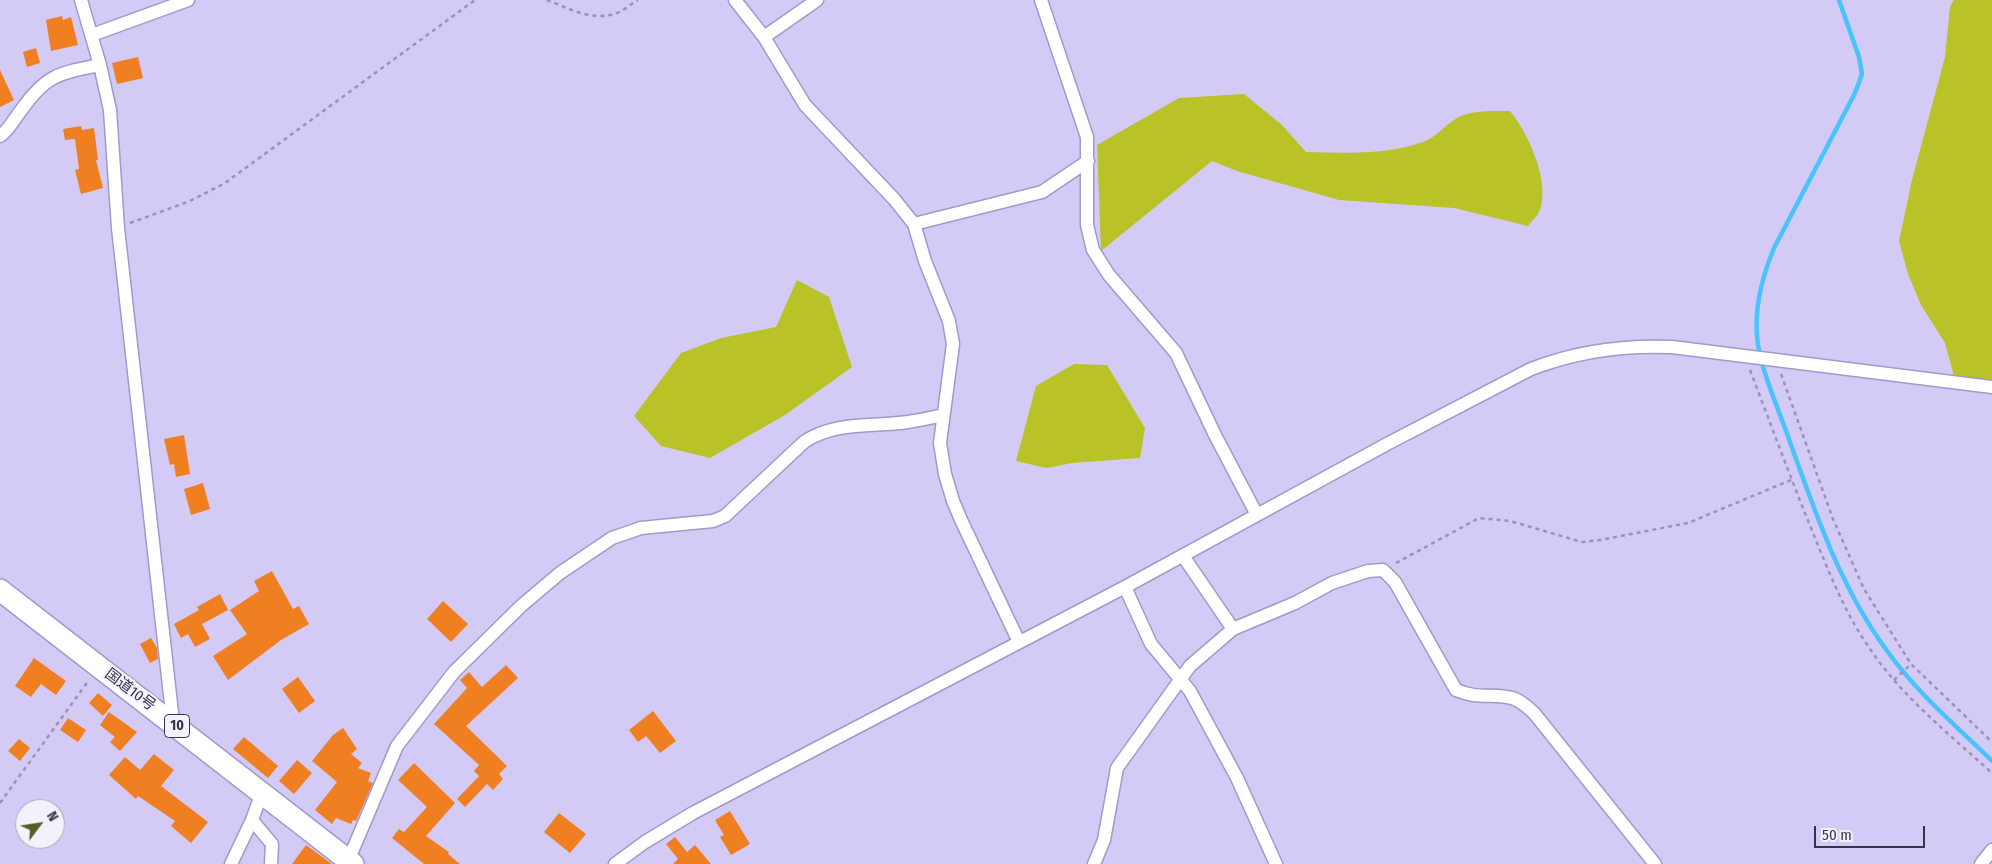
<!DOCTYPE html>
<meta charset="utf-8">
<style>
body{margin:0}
#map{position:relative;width:1992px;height:864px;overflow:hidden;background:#d3cbf6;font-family:"Fira Sans Condensed",sans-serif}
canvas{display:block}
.north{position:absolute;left:15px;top:799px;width:50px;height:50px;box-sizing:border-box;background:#f3f1fc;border:1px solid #a8a5b4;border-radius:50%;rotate:59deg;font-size:14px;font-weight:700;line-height:20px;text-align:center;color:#383349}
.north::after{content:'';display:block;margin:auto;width:18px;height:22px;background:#575c29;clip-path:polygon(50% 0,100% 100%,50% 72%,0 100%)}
.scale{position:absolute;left:1814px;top:826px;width:111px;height:22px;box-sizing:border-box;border:2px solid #383349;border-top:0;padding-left:6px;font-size:15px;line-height:18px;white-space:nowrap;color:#383349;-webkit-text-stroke:4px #f3f1fc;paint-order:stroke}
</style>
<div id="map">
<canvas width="1992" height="864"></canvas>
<div class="north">N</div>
<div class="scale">50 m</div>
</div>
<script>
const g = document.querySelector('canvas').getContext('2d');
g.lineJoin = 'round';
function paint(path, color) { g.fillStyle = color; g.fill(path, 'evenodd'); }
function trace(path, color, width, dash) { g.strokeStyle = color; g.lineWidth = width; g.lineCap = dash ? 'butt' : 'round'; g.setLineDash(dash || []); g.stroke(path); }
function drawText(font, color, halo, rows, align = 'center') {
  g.font = font + ' "Fira Sans Condensed","Noto Sans JP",sans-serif'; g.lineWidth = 4.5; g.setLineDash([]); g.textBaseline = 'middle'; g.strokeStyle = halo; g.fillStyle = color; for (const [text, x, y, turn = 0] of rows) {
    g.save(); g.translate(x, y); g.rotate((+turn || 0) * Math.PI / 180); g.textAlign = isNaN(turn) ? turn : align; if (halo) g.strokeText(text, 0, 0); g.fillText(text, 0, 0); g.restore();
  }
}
paint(new Path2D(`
 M 1954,0 L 1992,0 L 1992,381 L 1954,376 L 1945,343 L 1921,305 L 1908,274 L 1899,241 L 1912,180 L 1945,57 L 1950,6 Z
 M 1244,94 L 1282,125 L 1306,152 C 1345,153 1386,155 1423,142 C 1437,137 1447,122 1461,116 C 1476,110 1494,111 1510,111 C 1528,133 1550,180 1540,210 C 1538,215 1532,221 1528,226 L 1454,208 L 1339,200 L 1237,171 L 1212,161 L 1101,251 L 1097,145 L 1179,98 Z
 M 797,280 L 829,297 L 852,367 L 785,415 L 710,458 L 661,446 L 634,416 L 681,353 L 721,338 L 776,327 Z
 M 1074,364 L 1107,365 L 1145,428 L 1140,458 L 1072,463 L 1047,468 L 1016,461 L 1036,386 Z`), '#b9c227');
trace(new Path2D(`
 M 1839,0 L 1859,57 L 1862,74 L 1855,93 L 1774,248 C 1762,277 1753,313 1758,345 C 1763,374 1776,403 1786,431 C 1813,506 1838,583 1885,648 C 1915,691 1955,725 1992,761`), '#49c3fd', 4.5);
paint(new Path2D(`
 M 62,16 L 63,20 L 71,17 L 78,45 L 51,51 L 46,20 Z
 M 36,48 L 40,63 L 27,67 L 23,52 Z
 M 138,57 L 143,78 L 117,84 L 112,63 Z
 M 0,70 L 14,100 L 0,107 Z
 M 81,126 L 82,130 L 94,128 L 98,160 L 96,160 L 103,188 L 81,194 L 75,170 L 79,169 L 75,139 L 65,140 L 63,129 Z
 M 184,435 L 190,474 L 176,477 L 174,464 L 170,465 L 164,439 Z
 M 203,483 L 210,509 L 191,515 L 184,489 Z
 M 272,571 L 293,609 L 299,606 L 309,624 L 281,640 L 228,680 L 213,656 L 247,634 L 230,610 L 259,591 L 254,581 Z
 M 220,594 L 228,610 L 202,624 L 210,639 L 195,647 L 188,634 L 181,638 L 174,624 L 199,610 L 197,607 Z
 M 443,601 L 468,624 L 451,642 L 427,619 Z
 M 151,638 L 157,648 L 158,659 L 150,663 L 140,644 Z
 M 34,658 L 66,681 L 56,695 L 41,684 L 31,697 L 15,686 Z
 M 506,665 L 518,678 L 466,726 L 507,766 L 499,774 L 503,779 L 493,790 L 487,784 L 465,807 L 457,799 L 479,776 L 474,771 L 479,765 L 434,724 L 467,688 L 460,680 L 469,672 L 482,687 Z
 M 298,677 L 315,701 L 299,713 L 282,689 Z
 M 98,693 L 112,705 L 103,716 L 89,703 Z
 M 653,711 L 676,741 L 660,753 L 646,736 L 638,742 L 629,730 Z
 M 109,712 L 137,732 L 120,751 L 110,742 L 115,737 L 100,725 Z
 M 68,718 L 86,730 L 78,742 L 60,730 Z
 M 343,728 L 357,749 L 351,754 L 362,763 L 358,768 L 371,773 L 368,781 L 373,783 L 356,821 L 353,820 L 351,824 L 336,818 L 332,824 L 315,810 L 337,782 L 312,761 L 333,735 Z
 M 244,737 L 278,766 L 268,778 L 233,749 Z
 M 19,739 L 30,748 L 20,761 L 8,751 Z
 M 154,754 L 174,770 L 161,786 L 208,822 L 191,843 L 171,826 L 175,821 L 138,796 L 136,799 L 109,775 L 125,757 L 140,770 Z
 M 297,760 L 312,773 L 294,794 L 279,781 Z
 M 414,763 L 455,803 L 426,836 L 449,852 L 448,854 L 460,864 L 424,864 L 392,838 L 399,829 L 404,832 L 427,807 L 398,780 Z
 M 730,811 L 750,844 L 731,855 L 720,837 L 724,835 L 715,820 Z
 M 559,813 L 586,834 L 570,853 L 544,832 Z
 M 675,837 L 687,852 L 695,845 L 711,864 L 673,864 L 678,859 L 666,844 Z
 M 306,845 L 332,864 L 292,864 Z`), '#f07f22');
const minor = new Path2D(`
 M 81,0 L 100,65 L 110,110 L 118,228 L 173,722
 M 735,0 L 764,37 L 805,105 L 894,199 L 914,224 L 925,261 L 949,321 L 953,344 L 940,443 L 945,474 L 953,501 L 962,522 L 1019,642
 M 1041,0 L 1087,137 L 1087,225 L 1093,250 L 1109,275 L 1176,353 L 1215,435 L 1257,515
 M 92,35 L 188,0
 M 764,37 L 817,0
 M 0,136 C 9,130 15,118 22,109 C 47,74 60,73 100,65
 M 914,224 L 1042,192 L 1088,161
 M 1183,556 L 1233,629
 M 1125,587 L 1151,644 L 1190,691 L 1237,778 L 1276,864
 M 252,820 L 272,844 L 271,864
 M 348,861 L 397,746 L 454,672 L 521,606 L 560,573 L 612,538 L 641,528 L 713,521 L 725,516 L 804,442 C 835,421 873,427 908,422 C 920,420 931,418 943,415
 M 231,864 L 252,820 L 261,795
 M 615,864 L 645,842 L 693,813 L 1125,587 L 1387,444 L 1531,369 C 1577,351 1623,345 1672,347 L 1992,387
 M 1094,864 L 1104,840 L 1117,768 L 1190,666 L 1233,629 L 1295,603 L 1332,583 L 1368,571 L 1383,570 L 1395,582 L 1456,690 C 1478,699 1486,694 1507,697 C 1518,698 1526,706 1534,713 L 1655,864
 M 1981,864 L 1992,850`);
const trunk = new Path2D(`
 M 0,590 L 353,864`);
trace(minor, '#a198cb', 15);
trace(trunk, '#a198cb', 24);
trace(new Path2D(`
 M 547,0 C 568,8 591,21 614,14 C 622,12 631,4 638,0
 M 130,223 L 190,201 L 225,183 L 475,0
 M 1750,370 C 1771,425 1791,479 1813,533 C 1829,572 1844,611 1868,646 C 1900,695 1949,734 1992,773
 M 1781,374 L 1833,519 L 1864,589 L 1911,664 L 1992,742
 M 1396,563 L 1479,518 L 1510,521 L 1582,542 L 1600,540 L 1688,523 L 1791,480
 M 1894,680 L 1911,664
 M 0,803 L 89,680`), '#9a93b6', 2.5, [4, 4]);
trace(minor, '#fff', 12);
trace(trunk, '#fff', 21);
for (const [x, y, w] of [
 [177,726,25]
]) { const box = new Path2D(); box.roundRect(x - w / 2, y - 11.5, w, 23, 4); g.fillStyle = '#f3f1fc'; g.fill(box); trace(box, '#383349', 1); }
drawText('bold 14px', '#383349', null, [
 ["10",177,726]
]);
drawText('15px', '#383349', '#f3f1fc', [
 ["国道10号",130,690,37]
]);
</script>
